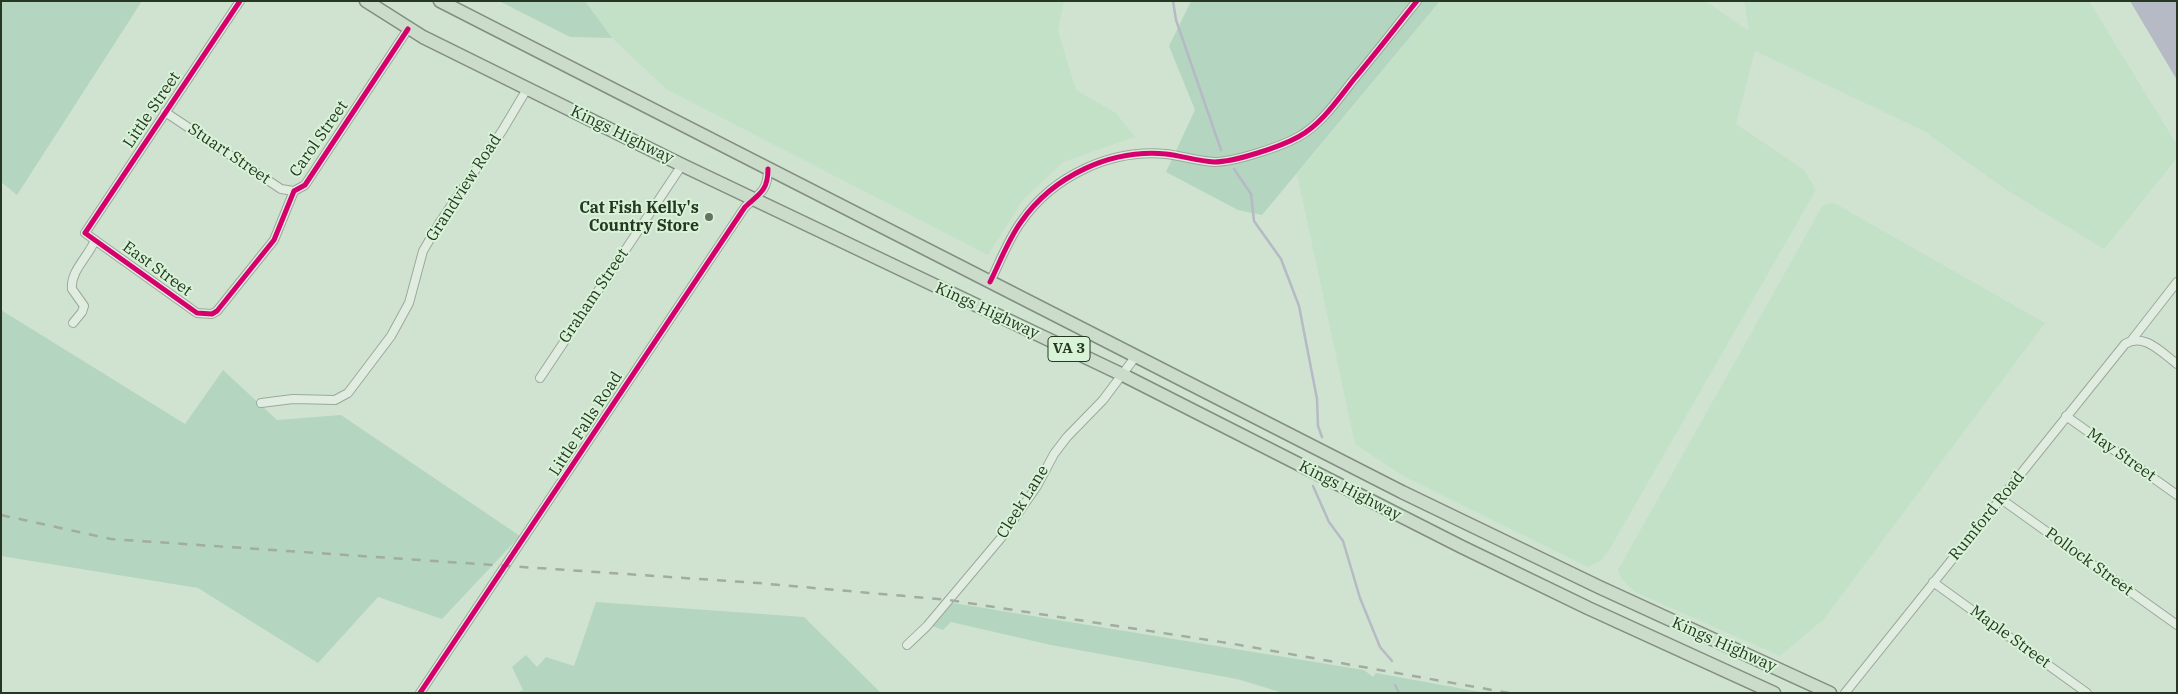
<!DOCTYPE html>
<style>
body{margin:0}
#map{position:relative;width:2178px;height:694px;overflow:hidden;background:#d0e3d1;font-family:"IBM Plex Serif",serif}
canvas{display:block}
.frame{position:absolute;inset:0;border:2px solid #263821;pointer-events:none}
</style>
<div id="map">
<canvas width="2178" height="694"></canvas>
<div class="frame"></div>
</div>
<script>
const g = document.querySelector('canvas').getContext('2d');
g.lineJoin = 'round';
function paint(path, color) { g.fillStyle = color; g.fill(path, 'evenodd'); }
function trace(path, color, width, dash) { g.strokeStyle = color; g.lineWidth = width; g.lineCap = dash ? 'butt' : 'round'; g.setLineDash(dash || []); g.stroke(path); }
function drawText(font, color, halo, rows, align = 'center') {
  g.font = font + ' "IBM Plex Serif",serif'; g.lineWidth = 4; g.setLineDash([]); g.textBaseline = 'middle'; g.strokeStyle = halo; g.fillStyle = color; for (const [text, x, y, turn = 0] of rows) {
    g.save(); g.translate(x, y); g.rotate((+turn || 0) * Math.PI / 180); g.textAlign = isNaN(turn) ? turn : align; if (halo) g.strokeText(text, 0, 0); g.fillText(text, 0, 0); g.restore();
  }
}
paint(new Path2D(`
 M 585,1 L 1064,1 L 1058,31 L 1076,90 L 1116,113 L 1135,137 L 1063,162 L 1023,200 L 988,255 L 666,89 L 612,38 Z
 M 1440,1 L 1705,1 L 1749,31 L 1744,1 L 2089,1 L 2177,145 L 2177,158 L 2104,249 L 2005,189 L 1924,131 L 1755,51 L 1736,124 L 1804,170 L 1816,190 L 1608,552 L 1600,561 L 1588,567 L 1403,476 L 1355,444 L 1297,174 Z
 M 1834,203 L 2045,323 L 1824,619 L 1780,656 L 1635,592 L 1622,580 L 1618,570 L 1823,205 Z`), '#c2e1c6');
paint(new Path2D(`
 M 1,1 L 142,1 L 17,195 L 1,182 Z
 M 499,1 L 585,1 L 612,38 L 570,37 Z
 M 1191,1 L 1440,1 L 1262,215 L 1238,210 L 1166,172 L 1195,110 L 1169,46 Z
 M 1,310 L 185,424 L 223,370 L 277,420 L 341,415 L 520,536 L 442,619 L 378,597 L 318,663 L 198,588 L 1,556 Z
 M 596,602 L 804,617 L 881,693 L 516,693 L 523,690 L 512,667 L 526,655 L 537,667 L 546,657 L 574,666 Z
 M 953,603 L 1364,670 L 1373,677 L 1376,673 L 1486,693 L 1283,693 L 1237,679 L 1051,645 L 951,622 L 943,630 L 932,626 Z`), '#b4d5bf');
paint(new Path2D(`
 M 2130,1 L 2177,1 L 2177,80 Z`), '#b5bac5');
trace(new Path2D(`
 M 1173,1 L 1176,20 L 1221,150
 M 1234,169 L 1251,194 L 1254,221 L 1281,259 L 1299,306 L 1317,399 L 1318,426 L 1322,437
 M 1313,486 L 1329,522 L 1343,541 L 1360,598 L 1380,647 L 1392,661
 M 1395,685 L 1399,693`), '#b5bac5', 2.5);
const minor = new Path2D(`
 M 240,1 L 85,233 L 197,313 L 212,314 L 217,311 L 274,240 L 294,191 L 305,185 L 408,29
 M 165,112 L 281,189 L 294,191
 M 990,282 C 1000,262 1008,240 1021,222 C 1053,176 1110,149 1166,154 C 1182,156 1198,161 1214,162 C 1234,162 1280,147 1298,137 C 1322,124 1338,99 1355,78 C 1376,53 1396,27 1417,1
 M 73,323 L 82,312 L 84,306 L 72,289 C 70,271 89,256 95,240
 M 2131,341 L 2177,282
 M 540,378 L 682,165
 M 261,403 L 293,399 L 335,400 L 348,393 L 391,336 L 409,303 L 423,251 L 440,222 L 502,131 L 527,89
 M 2066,416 L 2177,495
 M 2001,499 L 2177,625
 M 1933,582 L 2087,693
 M 907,645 L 927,626 L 1001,538 L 1037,486 L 1054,454 L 1067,437 L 1103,400 L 1136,356
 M 420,693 L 745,207 C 759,194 768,191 768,169
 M 1845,693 L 2125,344 C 2144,332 2162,353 2177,364`);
const trunk = new Path2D(`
 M 366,1 L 423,37 L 682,165 L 1123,375 L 1462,547 L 1588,608 L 1774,693
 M 440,1 L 1402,492 L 1599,587 L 1830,693`);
trace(minor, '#9aa999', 10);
trace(trunk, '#818e80', 15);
trace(minor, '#e1ece1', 8);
trace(trunk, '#cbdccb', 12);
trace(new Path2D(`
 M 1,515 L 111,539 L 758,583 L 949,600 L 1234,644 L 1509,693`), '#a2aca1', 2.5, [9, 9]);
trace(new Path2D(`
 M 240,1 L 85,233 L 197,313 L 212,314 L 217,311 L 274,240 L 294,191 L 305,185 L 408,29
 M 990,282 C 1000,262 1008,240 1021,222 C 1053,176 1110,149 1166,154 C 1182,156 1198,161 1214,162 C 1234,162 1280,147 1298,137 C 1322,124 1338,99 1355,78 C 1376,53 1396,27 1417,1
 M 420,693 L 745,207 C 759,194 768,191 768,169`), '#d6006c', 5);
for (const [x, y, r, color] of [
 [709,217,5,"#62745f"]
]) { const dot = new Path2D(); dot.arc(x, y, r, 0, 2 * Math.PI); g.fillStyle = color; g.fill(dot); trace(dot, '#d8f3d8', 2); }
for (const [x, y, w] of [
 [1069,349,42]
]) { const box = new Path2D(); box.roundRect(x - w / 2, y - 12.5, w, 25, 4); g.fillStyle = '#d8f3d8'; g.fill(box); trace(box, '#263821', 1); }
drawText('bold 15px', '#263821', null, [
 ["VA 3",1069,349]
]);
drawText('16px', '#263821', '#d8f3d8', [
 ["Little Street",152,110,-56],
 ["Kings Highway",622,135,26],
 ["Carol Street",319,139,-55],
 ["Stuart Street",229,154,34],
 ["Grandview Road",464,188,-57],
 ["East Street",157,269,36],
 ["Graham Street",594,296,-56],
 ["Kings Highway",987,311,25],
 ["Little Falls Road",586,424,-57],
 ["May Street",2121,455,35],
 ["Kings Highway",1350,491,27],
 ["Cleek Lane",1023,502,-58],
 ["Rumford Road",1987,516,-51],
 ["Pollock Street",2089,562,36],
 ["Maple Street",2010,637,36],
 ["Kings Highway",1724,645,24]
]);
drawText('bold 16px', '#263821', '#d8f3d8', [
 ["Cat Fish Kelly's",699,208],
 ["Country Store",699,226]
], 'right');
</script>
